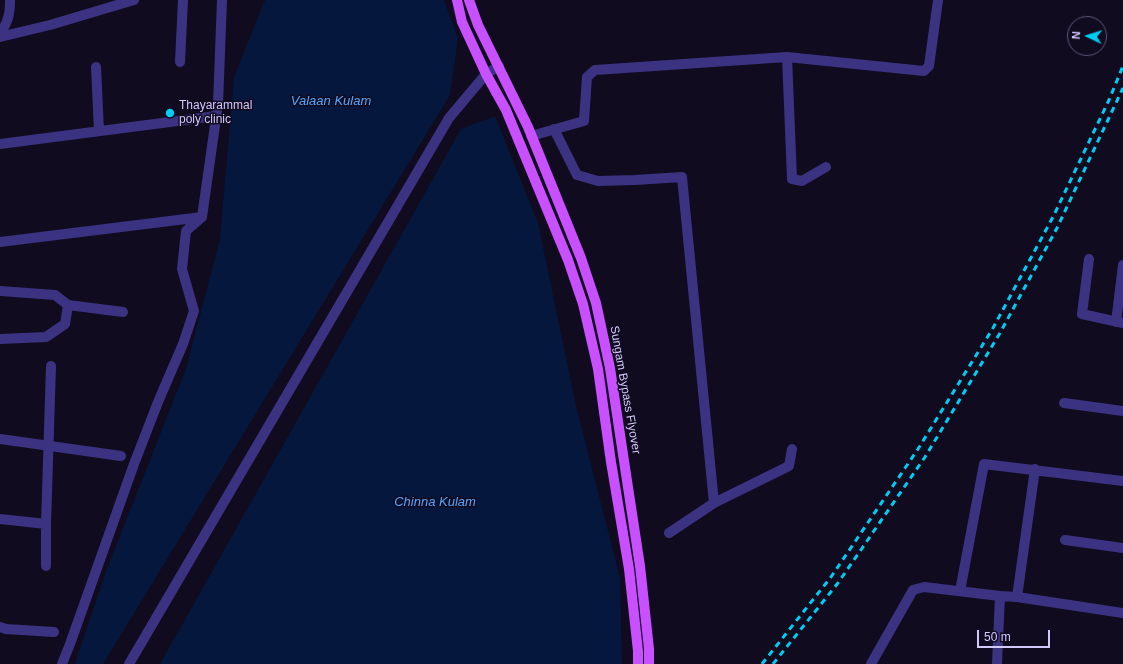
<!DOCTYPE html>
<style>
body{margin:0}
#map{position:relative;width:1123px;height:664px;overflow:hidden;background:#100b1f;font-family:Helvetica,sans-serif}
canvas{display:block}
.north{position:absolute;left:1067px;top:16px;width:40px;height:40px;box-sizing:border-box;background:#100b1f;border:1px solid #5e5779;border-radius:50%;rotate:274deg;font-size:11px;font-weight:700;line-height:16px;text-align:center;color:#d3c9ff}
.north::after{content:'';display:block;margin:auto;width:14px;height:18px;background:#00cdf4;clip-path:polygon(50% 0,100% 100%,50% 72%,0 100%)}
.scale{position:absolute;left:977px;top:630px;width:73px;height:18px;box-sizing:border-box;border:2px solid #d3c9ff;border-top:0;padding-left:5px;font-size:12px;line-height:14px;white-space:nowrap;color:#d3c9ff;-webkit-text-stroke:3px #100b1f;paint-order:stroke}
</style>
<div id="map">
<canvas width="1123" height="664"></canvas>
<div class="north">N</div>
<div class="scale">50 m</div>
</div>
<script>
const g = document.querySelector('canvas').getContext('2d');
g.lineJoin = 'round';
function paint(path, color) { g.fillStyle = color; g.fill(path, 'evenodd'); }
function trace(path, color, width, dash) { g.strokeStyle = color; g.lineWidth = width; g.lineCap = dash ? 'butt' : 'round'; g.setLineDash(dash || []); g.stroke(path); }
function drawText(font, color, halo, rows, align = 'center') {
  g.font = font + ' Helvetica,sans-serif'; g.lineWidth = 3; g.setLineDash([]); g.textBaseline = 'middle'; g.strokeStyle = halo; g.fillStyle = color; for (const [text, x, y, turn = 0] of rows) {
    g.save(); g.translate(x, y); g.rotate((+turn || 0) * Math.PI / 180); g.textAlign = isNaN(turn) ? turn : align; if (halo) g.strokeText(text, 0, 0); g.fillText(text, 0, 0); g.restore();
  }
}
paint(new Path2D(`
 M 265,0 L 444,0 L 458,38 L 450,95 L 103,664 L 75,664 L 105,574 L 186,369 L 220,239 L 234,77 Z
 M 495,116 L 538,223 L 576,406 L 620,578 L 622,664 L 160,664 L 461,129 Z`), '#06173d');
trace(new Path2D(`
 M 0,34 C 8,21 10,16 10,0
 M 0,37 L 50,25 L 134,0
 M 787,57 L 792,179 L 802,181 L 826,167
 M 180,62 L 183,0
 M 96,67 L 99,131
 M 554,129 L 577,175 L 598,181 L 635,180 L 682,177 L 714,503
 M 531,136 L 584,121 L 587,77 L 595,70 L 787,57 L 924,71 L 929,66 L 938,0
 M 0,144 L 216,116
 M 0,242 L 202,217
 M 1089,259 L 1082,314 L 1123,323
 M 0,291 L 55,295 L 68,305 L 123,312
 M 1116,322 L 1123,265
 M 0,339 L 46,337 L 65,324 L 68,305
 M 1064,403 L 1123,411
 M 0,439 L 121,456
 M 0,519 L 46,524
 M 669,533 L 714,503 L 789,466 L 792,449
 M 1065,540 L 1123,548
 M 46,566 L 46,524 L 51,366
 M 960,591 L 984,464 L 1123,481
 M 1000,596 L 1017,597 L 1035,469
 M 1017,597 L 1123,613
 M 0,627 L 6,629 L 54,632
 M 62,664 L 70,644 L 134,464 L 158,402 L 183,344 L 194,311 L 182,269 L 186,231 L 202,217 L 218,104 L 222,0
 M 871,664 L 913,590 L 924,587 L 1000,596 L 997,664`), '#3b3381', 10);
trace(new Path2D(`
 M 129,664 L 449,118 L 486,74 L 499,66`), '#3b3381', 10);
trace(new Path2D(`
 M 457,0 L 462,22 L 486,74 L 506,110 L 568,260 L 583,304 L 598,369 L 611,462 L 629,569 L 638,651 L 638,664
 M 469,0 L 478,25 L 528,127 L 581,258 L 596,303 L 610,368 L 624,461 L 640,566 L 649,649 L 649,664`), '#c950ff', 10);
trace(new Path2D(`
 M 762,664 L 831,577 L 918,449 L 993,328 L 1053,217 L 1109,100 L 1123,66
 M 773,664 L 838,583 L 925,457 L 1000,333 L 1057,228 L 1123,88`), '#00cdf4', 3, [6, 5]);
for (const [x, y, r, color] of [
 [170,113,5,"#00cdf4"]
]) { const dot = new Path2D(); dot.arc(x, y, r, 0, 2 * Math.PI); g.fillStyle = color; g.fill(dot); trace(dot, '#100b1f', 1.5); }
drawText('12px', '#d3c9ff', '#100b1f', [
 ["Thayarammal",179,106],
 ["poly clinic",179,120]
], 'left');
drawText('12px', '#d3c9ff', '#100b1f', [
 ["Sungam Bypass Flyover",625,390,80]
]);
drawText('italic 13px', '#57a7ff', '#100b1f', [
 ["Valaan Kulam",331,101],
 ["Chinna Kulam",435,502]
]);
</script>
